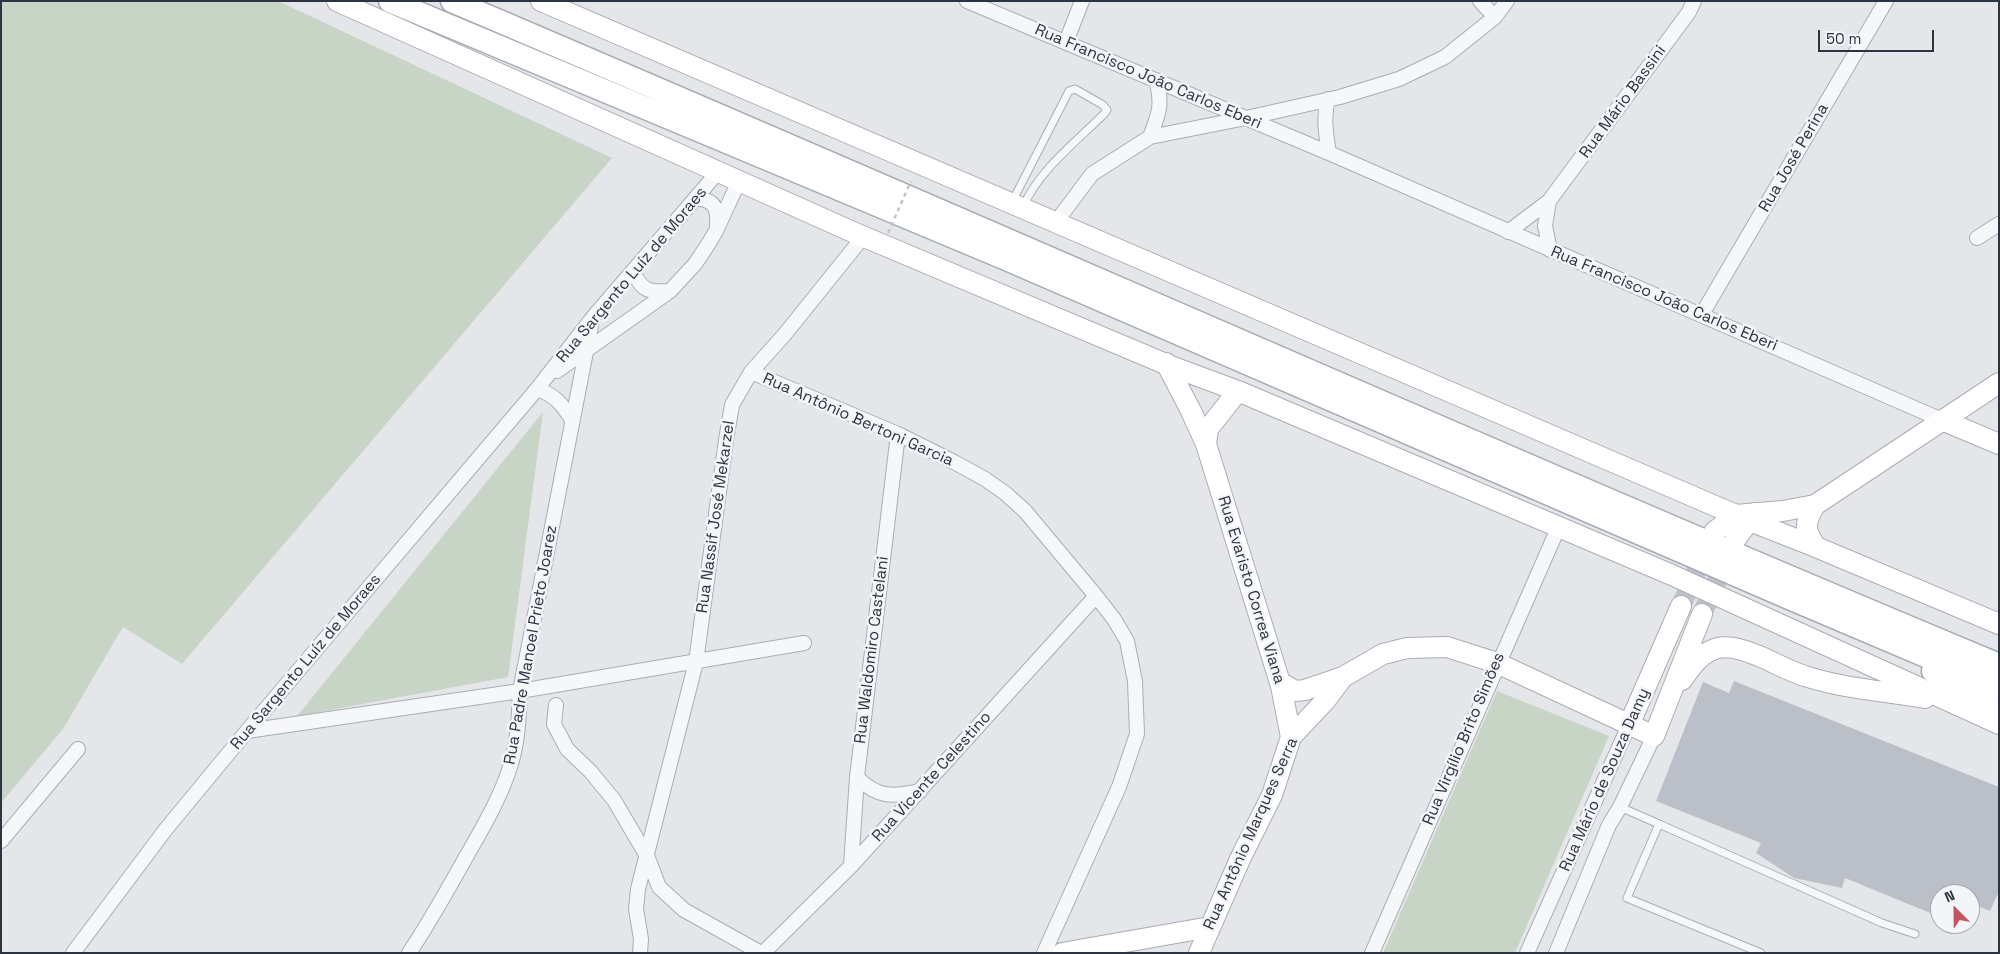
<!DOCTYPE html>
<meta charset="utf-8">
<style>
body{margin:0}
#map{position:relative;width:2000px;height:954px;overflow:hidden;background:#e4e6ea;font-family:"Space Grotesk",sans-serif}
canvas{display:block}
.frame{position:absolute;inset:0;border:2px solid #2c3341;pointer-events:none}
.north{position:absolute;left:1930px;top:884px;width:50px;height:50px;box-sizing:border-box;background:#f3f5f8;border:1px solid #a3a7af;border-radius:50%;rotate:337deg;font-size:14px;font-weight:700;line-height:20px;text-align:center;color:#2c3341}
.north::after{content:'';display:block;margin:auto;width:18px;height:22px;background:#c45460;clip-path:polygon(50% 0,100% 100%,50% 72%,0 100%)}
.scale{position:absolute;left:1818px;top:30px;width:116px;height:22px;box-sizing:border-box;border:2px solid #2c3341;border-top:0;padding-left:6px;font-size:15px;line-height:18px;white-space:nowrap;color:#2c3341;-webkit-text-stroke:4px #f3f5f8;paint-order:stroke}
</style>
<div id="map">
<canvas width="2000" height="954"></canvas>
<div class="frame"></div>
<div class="north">N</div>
<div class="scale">50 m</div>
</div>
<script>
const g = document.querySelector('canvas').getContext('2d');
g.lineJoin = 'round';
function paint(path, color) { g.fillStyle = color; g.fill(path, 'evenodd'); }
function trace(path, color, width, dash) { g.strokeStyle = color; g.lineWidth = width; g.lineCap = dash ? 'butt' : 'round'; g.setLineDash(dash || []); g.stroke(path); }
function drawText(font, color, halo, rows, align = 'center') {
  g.font = font + ' "Space Grotesk",sans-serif'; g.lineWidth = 5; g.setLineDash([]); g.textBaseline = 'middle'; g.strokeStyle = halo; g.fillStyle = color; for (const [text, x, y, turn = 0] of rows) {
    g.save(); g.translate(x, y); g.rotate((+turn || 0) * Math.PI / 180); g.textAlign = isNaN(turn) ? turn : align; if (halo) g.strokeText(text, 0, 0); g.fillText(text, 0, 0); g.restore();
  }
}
paint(new Path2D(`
 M 1,1 L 278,1 L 612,158 L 182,664 L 123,627 L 63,729 L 1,803 Z
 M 543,412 L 508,677 L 298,716 L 298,715 Z
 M 1497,691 L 1609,736 L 1515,953 L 1383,953 Z`), '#c8d4c5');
paint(new Path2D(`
 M 1734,681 L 1999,787 L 1999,891 L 1990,911 L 1970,903 L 1970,894 L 1940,894 L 1940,917 L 1845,878 L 1842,888 L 1794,878 L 1756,853 L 1761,843 L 1656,801 L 1703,682 L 1729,693 Z`), '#bbbfc7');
trace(new Path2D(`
 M 1681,606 L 1708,545
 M 1702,614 L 1729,554`), '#bfc2c8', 20, [20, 10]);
const lane = new Path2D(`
 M 1012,202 L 1069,91 L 1075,89 L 1103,105 L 1107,110 L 1105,113 C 1076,142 1039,170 1023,207
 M 1620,807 L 1659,824 L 1627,898 L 1761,953
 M 1659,824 L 1882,923 L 1915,934`);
const street = new Path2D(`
 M 967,1 L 1329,153 L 1942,420
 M 1480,1 L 1495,17
 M 1066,42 L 1082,1
 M 1328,99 C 1323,118 1326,134 1329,153
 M 1150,137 C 1159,113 1163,105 1156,80
 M 697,198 C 717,201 718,210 717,228
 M 1549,201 L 1545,226 L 1550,250
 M 1056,222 L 1092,174 L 1150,137 L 1246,118 L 1340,97 L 1399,79 L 1445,57 L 1495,17 L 1507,1
 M 1508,232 L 1549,201 L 1689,12 L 1694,1
 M 1977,238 L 1999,224
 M 633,272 C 643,292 649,292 670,291
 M 1702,314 L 1886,1
 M 557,371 L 670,291 L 695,264 L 709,243 L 716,231 L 739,181
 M 751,372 L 898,434 L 954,462 L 985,479 L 1005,493 L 1025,511 L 1096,596 L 1114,619 L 1127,641 L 1135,681 L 1137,734 L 1119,787 L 1044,953
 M 537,389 C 555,395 563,405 572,420
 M 556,705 L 554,724 L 567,749 L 590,771 L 614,800 L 648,858 L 659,887 L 684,910 L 761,953
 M 247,731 L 520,691 L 804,643
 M 857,777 C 877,798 893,797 920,791
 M 1,841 L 78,749
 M 851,866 L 857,777 L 898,434
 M 73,953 L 166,829 L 247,731 L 537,389 L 594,316 L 718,172
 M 409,953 C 430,922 448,889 466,857 C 483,827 501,797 511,764 C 518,741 519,715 520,691 L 592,321
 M 640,953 L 641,939 L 636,909 L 638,889 L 696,662 L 726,440 L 732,405 L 751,372 L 785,334 L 863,237
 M 763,953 L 851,866 L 1096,596
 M 1372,953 L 1559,526
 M 1527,953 L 1629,725
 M 1556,953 L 1609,825 L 1620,807 L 1654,736`);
const secondary = new Path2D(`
 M 337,1 L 855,233 L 1168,365 L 1238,391 L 1672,575 L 1999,724
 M 541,1 L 1750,521 L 1816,547 L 1999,624
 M 1166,363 L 1191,411 L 1206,444 L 1281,686 L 1291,737
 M 1942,420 L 1999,444
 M 1206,444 L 1208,429 L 1238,391
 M 1815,505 C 1804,524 1804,529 1816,547
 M 1714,532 L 1736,515 L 1783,511 L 1815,505 L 1999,383
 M 1735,540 L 1755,513
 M 1682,680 C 1691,667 1701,652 1718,648 C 1733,645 1752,653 1766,659 C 1780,666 1794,673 1808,677 C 1846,689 1886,691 1925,698
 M 1280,682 L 1295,691 L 1305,690 L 1343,677
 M 1629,725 L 1681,606
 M 1062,953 L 1210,927
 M 1199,953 L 1241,857 L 1272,795 L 1291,737 L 1325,701 L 1343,677 L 1383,654 L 1407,648 L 1447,647 L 1497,663 L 1654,736 L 1702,614`);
const primary = new Path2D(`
 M 390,1 L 1004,258 L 1789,598 L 1999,687
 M 452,1 C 968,220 1481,449 1999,665
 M 1933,671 L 1993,708 L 1999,715`);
trace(lane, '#a9adb4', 9);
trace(street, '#a9adb4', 16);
trace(secondary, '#a9adb4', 22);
trace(primary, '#a4aab5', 25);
trace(lane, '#f6f7f9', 7);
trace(street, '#f6f7f9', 14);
trace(secondary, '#fff', 20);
trace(primary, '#fff', 22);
trace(new Path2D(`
 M 888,233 L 911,181`), '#c1c4c9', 2.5, [4, 4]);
drawText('16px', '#2c3341', '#f3f5f8', [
 ["Rua Francisco João Carlos Eberi",1148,77,23],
 ["Rua Mário Bassini",1623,102,-54],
 ["Rua José Perina",1794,158,-60],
 ["Rua Sargento Luíz de Moraes",632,275,-50],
 ["Rua Francisco João Carlos Eberi",1664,299,23],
 ["Rua Antônio Bertoni Garcia",858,420,24],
 ["Rua Nassif José Mekarzel",716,517,-82],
 ["Rua Evaristo Correa Viana",1251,590,73],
 ["Rua Padre Manoel Prieto Joarez",531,645,-80],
 ["Rua Waldomiro Castelani",872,650,-83],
 ["Rua Sargento Luíz de Moraes",306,662,-50],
 ["Rua Virgílio Brito Simões",1464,739,-67],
 ["Rua Vicente Celestino",932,777,-48],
 ["Rua Mário de Souza Damy",1605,780,-66],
 ["Rua Antônio Marques Serra",1251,834,-66]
]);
</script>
